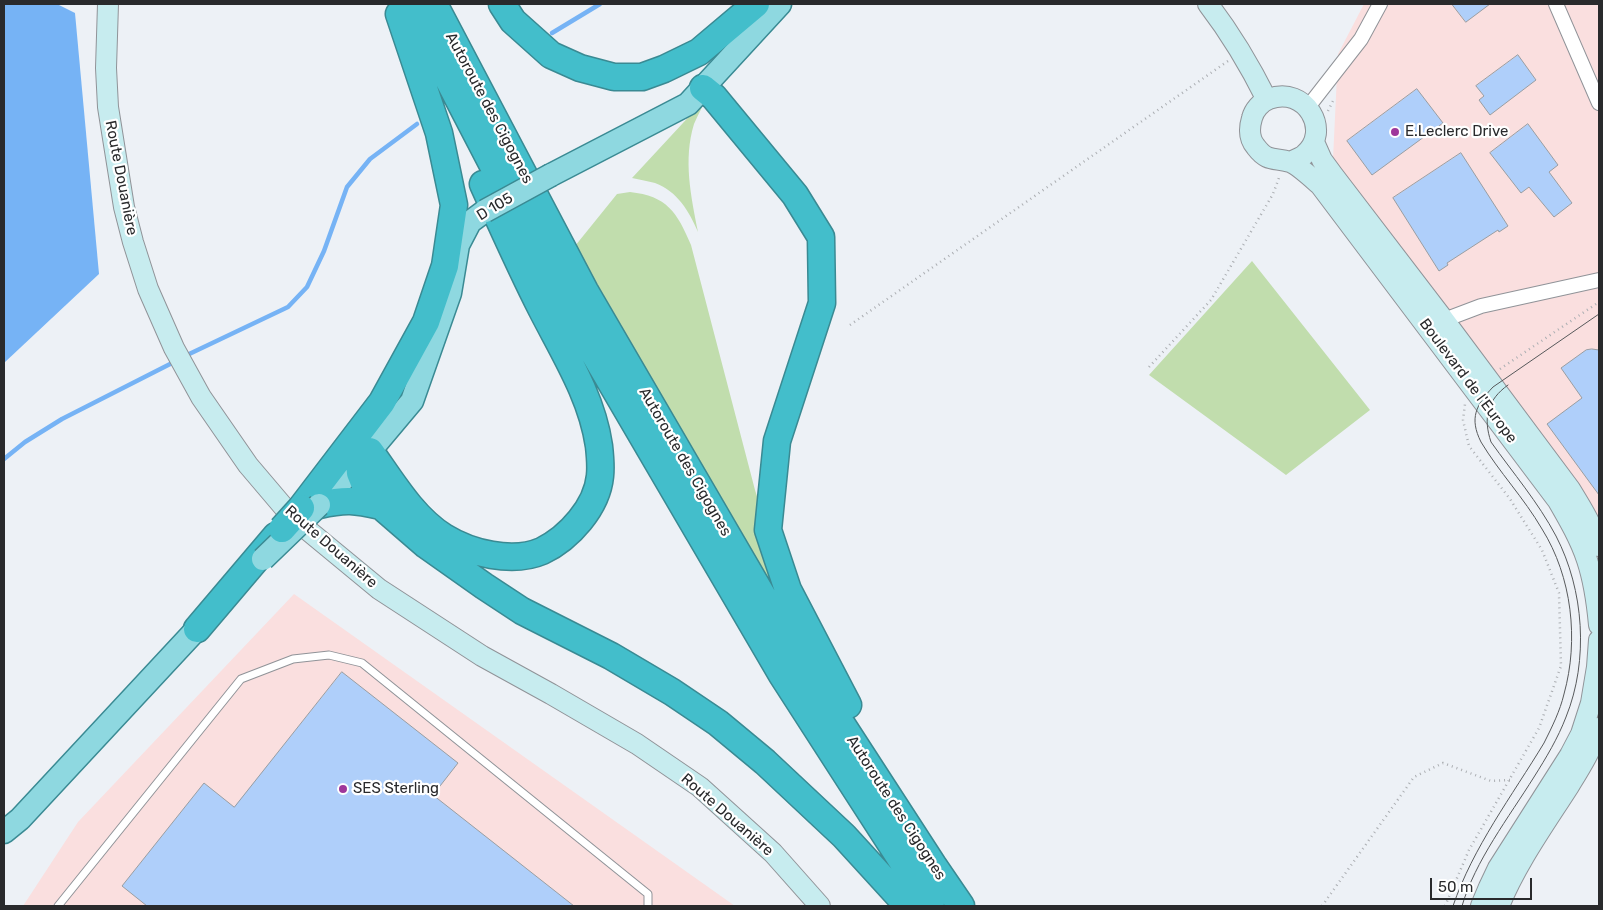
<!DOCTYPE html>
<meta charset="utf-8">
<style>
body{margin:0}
#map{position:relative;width:1603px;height:910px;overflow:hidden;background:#edf1f6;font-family:Rubik,sans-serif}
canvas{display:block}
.frame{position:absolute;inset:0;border:5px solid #292a2c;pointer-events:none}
.scale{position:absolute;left:1430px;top:878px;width:102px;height:22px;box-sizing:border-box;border:2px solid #292a2c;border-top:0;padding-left:6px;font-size:15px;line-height:18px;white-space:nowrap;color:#292a2c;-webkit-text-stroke:4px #fff;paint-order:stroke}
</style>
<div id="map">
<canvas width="1603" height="910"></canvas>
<div class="frame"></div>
<div class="scale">50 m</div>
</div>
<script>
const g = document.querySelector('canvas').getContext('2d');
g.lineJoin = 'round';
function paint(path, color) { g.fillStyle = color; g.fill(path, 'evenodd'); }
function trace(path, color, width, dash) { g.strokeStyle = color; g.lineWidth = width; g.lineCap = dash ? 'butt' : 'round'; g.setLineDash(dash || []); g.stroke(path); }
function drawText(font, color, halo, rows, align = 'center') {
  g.font = font + ' Rubik,sans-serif'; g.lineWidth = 4.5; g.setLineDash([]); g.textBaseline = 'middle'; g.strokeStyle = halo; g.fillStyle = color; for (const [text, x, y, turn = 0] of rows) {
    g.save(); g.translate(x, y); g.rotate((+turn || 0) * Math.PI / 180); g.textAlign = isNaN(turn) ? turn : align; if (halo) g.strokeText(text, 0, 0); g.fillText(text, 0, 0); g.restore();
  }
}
paint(new Path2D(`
 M 1364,4 L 1599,4 L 1599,529 L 1333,159 L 1338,54 Z
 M 294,594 L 735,906 L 23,906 L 78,822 Z`), '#fadfdf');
paint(new Path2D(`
 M 708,96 C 703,105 698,115 694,124 C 683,160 691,196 698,232 C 689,211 678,192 655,183 C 648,181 640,180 632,178 Z
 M 630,192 C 667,196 677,212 691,245 L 755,490 L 784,581 L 812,655 L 575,246 L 617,194 Z
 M 1252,261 L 1370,410 L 1286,475 L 1149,375 Z`), '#c1ddad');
paint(new Path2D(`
 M 4,4 L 57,4 L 75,13 L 99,274 L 4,363 Z`), '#76b3f5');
trace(new Path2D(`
 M 552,33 L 600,4
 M 185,356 L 288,307 L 307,287 L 324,251 L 347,187 L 370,159 L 417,124
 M 4,459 L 25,442 L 62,419 L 176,361`), '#76b3f5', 4.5);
const building = new Path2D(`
 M 1452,4 L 1490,4 L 1466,22 Z
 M 1518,55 L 1536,80 L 1490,115 L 1479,100 L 1484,96 L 1476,86 Z
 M 1417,89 L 1443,123 L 1372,175 L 1347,141 Z
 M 1528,124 L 1558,165 L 1549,172 L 1572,203 L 1554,217 L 1529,187 L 1521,193 L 1490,153 Z
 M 1461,153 L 1508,226 L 1499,232 L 1498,230 L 1447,263 L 1448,265 L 1439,271 L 1393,198 Z
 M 1592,349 L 1599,350 L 1599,495 L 1547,424 L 1582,398 L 1561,368 L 1586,350 Z
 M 342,672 L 458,763 L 433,795 L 574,906 L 147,906 L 122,886 L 204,783 L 234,807 Z`);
paint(building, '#afcffa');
trace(building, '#9a9ea2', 1);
const lane = new Path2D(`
 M 58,906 L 241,679 L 293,659 L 329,655 L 362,663 L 648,894 L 648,906`);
const street = new Path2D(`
 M 1556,4 L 1599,103
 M 1308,107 L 1361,39 L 1380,4
 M 1444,320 L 1481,306 L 1599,280`);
const secondary = new Path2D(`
 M 108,4 L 106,68 L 108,107 L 124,207 L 133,242 L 148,289 L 174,348 L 201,397 L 248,465 L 293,518 L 379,589 L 482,656 L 551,694 L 637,744 L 700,787 L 773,853 L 820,906
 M 1208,4 C 1231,34 1250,66 1267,100
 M 1314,142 L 1322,160 L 1333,175 L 1444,320 L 1570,489 C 1581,507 1593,526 1599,546
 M 1290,162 C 1294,160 1300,158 1304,155 C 1333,131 1305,85 1269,99 C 1261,102 1254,110 1252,118 C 1249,128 1249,139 1256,147 C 1268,163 1275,157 1290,162 C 1298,165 1313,179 1320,185 L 1558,501 C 1569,520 1580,539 1587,560 C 1594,581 1597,603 1599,625
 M 1481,906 L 1489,887 L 1498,868 L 1570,755 L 1581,734 L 1591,703 L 1597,667 L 1599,640
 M 1499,906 C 1516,864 1544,825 1569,786 C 1580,768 1592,749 1599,728`);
const primary = new Path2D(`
 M 551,175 L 688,104 L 780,4
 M 319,505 L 370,451 L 412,401 L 450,293 L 458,245 L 470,222 L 485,211
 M 4,832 L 20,819 L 208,617`);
const highway = new Path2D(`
 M 409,4 L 565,304 L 782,675 L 931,906
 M 434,4 L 585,291 L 800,660 L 933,865 L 961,906
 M 502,4 L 513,21 L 551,55 L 580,68 L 614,77 L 642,77 L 664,69 L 699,52 L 756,4
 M 703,88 L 714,97 L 795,195 L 821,237 L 822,303 L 777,441 L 768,530 L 788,590 L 848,705
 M 370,451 C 391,480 412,517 444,537 C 470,553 512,564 542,551 C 569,538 597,507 600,476 C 601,467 600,455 599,446 C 592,397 564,353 542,310 C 521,269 502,226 483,184
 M 359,462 L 360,473 L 366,488 L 381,506 L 426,545 L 484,586 L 522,611 L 611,656 L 672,692 L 718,723 L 765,762 L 844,836 L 908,906
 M 319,505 C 346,499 354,500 381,506
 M 301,508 L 382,402 L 426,322 L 445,266 L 454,205 L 439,133 L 399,14
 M 197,629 L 276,536`);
trace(lane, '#909398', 9);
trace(street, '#909398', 16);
trace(secondary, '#909398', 22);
trace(primary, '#3a8a93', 25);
trace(highway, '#3a8a93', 29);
trace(new Path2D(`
 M 1328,111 L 1333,101 L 1331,99
 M 850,325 L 1228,61
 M 1149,367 L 1211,300 L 1273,194 L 1280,175
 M 1500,369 L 1599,302
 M 1322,906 L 1414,777 L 1443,763 L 1491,781 L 1510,780
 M 1445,906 L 1469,850 L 1539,728 L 1561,666 L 1559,593 L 1542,550 L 1510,499 L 1469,446 L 1463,420 L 1465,404`), '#abaeb2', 2.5, [1, 4]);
trace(lane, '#fff', 7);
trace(street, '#fff', 14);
trace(secondary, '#c7ecef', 20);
trace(primary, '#8ed8e0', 22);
trace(highway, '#43becb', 26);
trace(new Path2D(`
 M 1453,906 C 1473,847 1512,796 1544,743 C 1552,727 1560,711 1564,694 C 1579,640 1572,577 1542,529 C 1524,498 1499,472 1481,442 C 1469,418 1476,405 1493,387 L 1599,314
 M 1462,906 C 1475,861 1509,817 1534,777 C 1546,758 1558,738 1566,717 C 1589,660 1584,590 1556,536 C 1538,502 1513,473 1491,442 C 1483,418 1487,400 1508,385`), '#57595b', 1);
const primaryBridge = new Path2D(`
 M 485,211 L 551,175
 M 263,559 L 319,505`);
const highwayBridge = new Path2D(`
 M 282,529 L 301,508`);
trace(primaryBridge, '#3a8a93', 25, []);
trace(highwayBridge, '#3a8a93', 29, []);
trace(primaryBridge, '#8ed8e0', 22);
trace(highwayBridge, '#43becb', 26);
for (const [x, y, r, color] of [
 [1395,132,5,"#9e379b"],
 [343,789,5,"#9e379b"]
]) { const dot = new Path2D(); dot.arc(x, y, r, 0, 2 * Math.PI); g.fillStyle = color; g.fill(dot); trace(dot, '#fff', 2); }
drawText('15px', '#292a2c', '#fff', [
 ["Autoroute des Cigognes",489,108,62],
 ["Route Douanière",121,178,79],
 ["D 105",495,207,-31],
 ["Boulevard de l'Europe",1468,381,53],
 ["Autoroute des Cigognes",685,462,60],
 ["Route Douanière",331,547,41],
 ["Autoroute des Cigognes",896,808,57],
 ["Route Douanière",727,815,41]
]);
drawText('15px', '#292a2c', '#fff', [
 ["E.Leclerc Drive",1405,132],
 ["SES Sterling",353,789]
], 'left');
</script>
